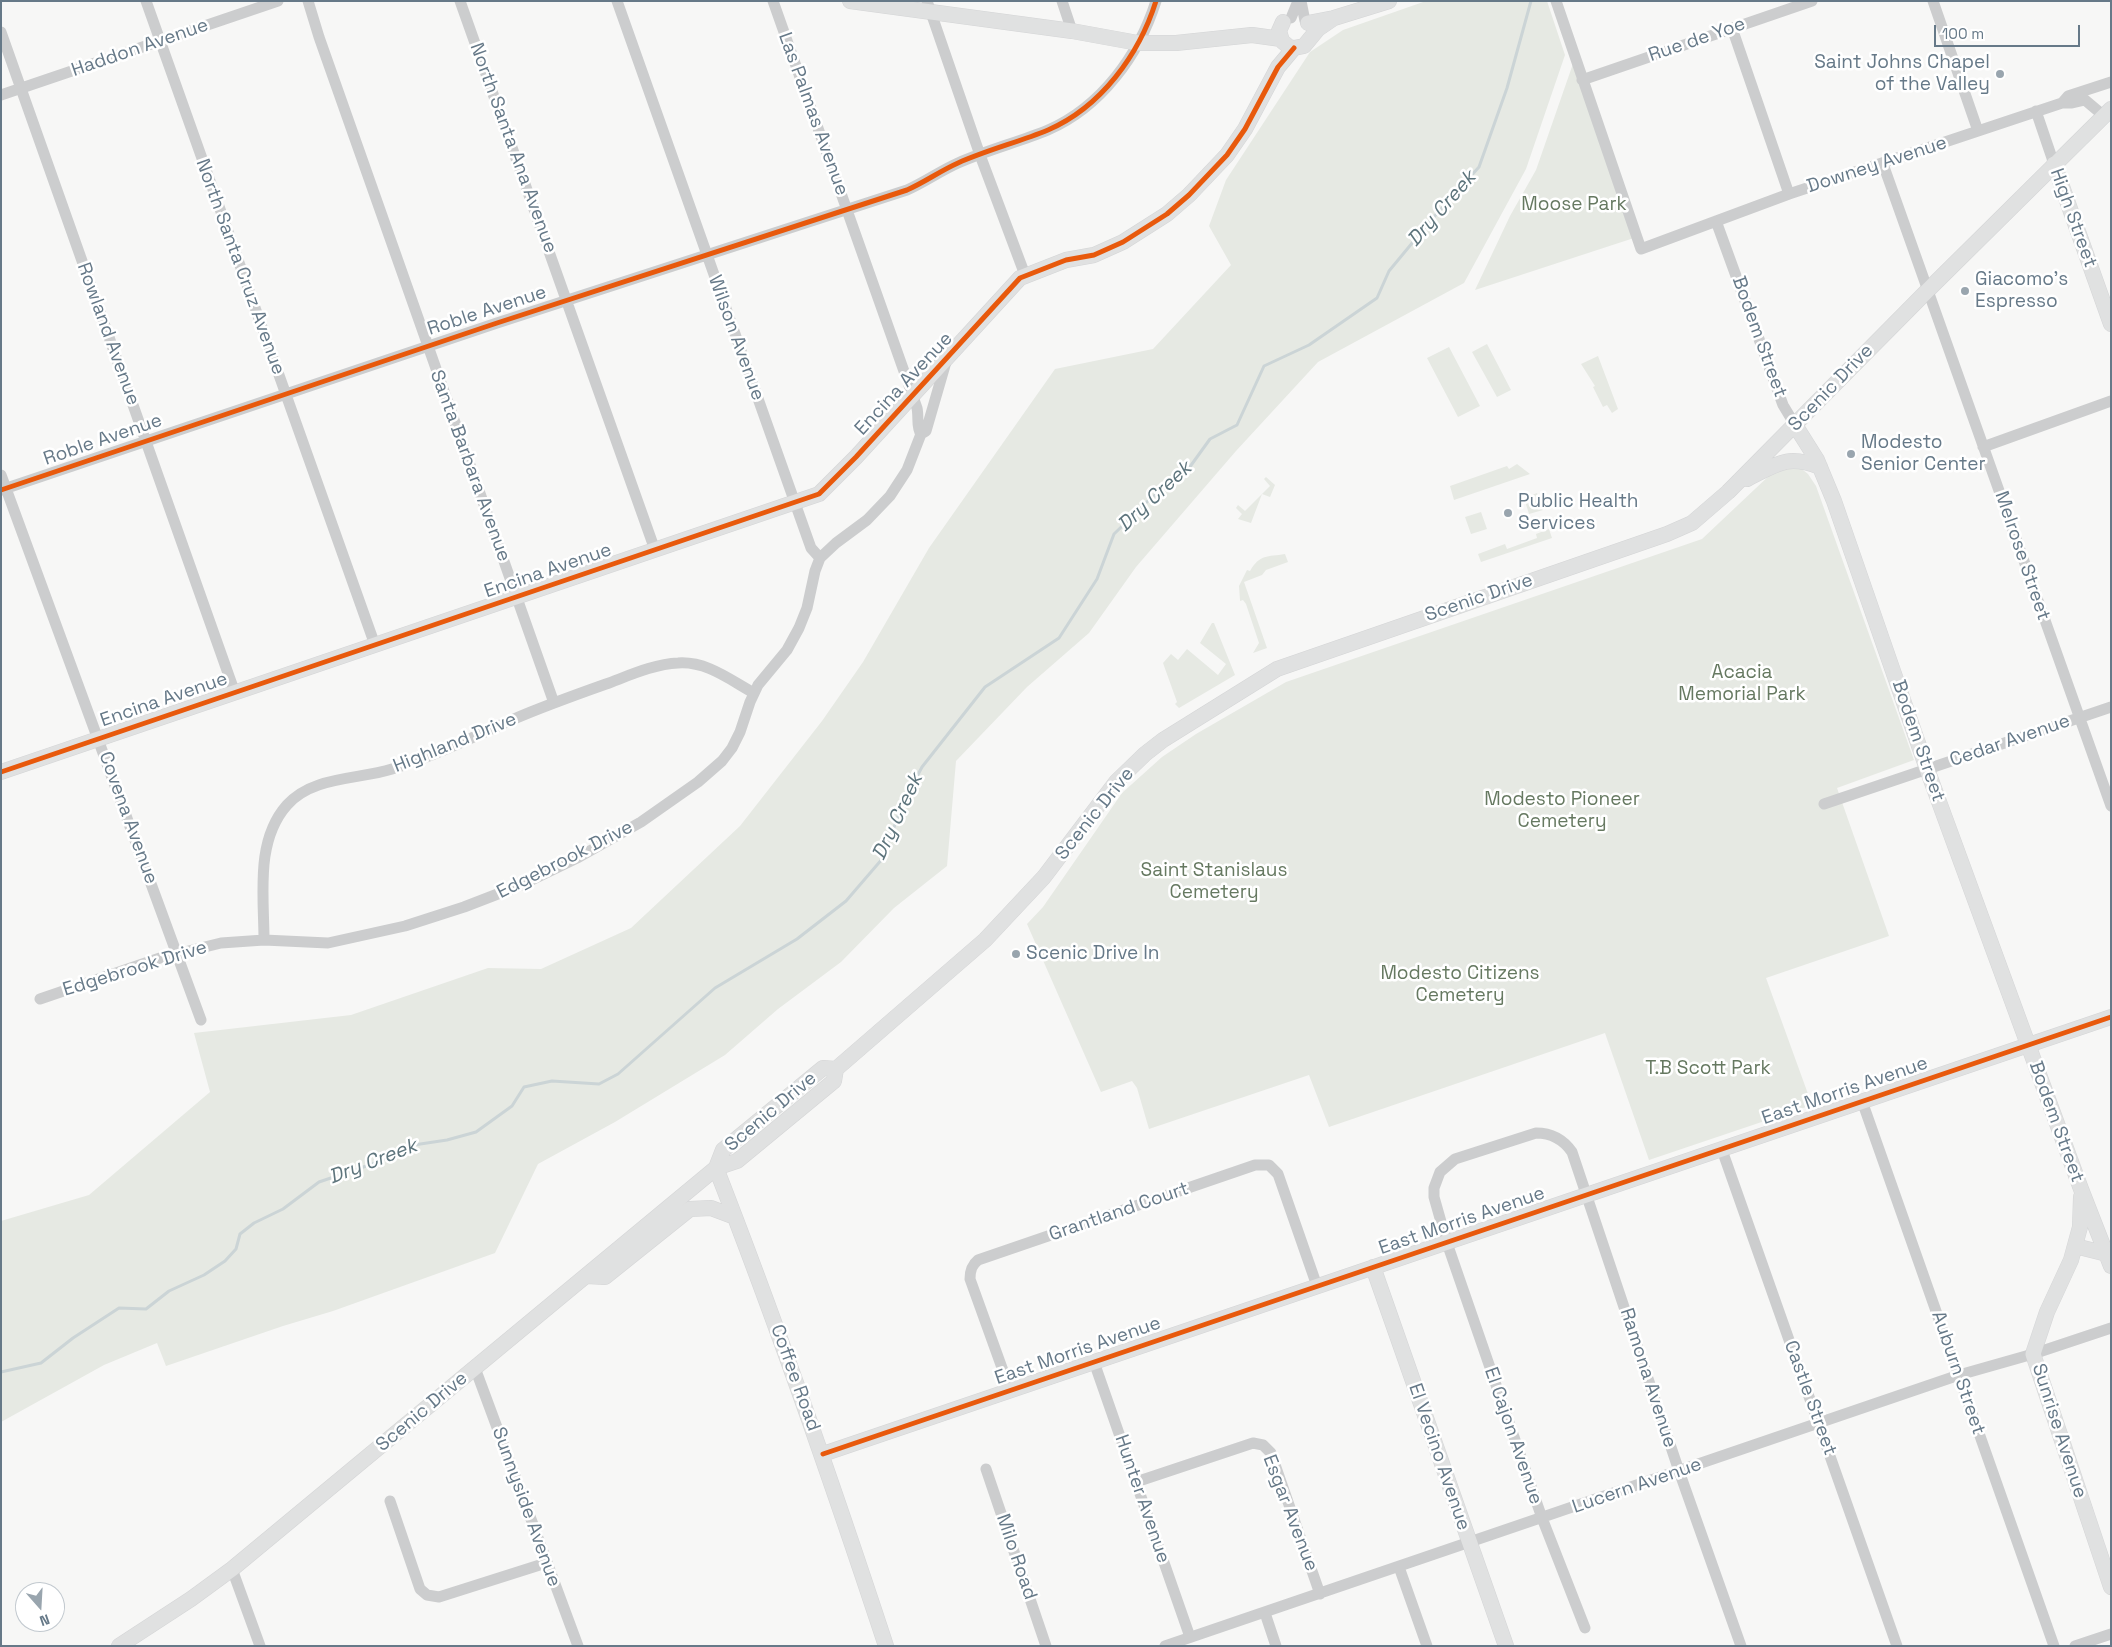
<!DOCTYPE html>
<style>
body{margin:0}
#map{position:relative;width:2112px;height:1647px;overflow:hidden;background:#f7f7f6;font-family:"Space Grotesk",sans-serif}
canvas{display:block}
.frame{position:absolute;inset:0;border:2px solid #667988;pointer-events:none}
.north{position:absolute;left:15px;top:1582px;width:50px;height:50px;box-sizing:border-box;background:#fff;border:1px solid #c2c9cf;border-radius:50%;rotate:161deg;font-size:14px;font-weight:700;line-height:20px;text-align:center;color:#667988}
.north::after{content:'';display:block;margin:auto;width:18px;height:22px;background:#99a5ae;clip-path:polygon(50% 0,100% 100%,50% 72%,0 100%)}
.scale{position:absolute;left:1934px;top:25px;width:146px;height:22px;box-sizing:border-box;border:2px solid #667988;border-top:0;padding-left:6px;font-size:15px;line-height:18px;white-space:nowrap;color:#667988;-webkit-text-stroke:4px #fff;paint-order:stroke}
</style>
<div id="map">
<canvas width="2112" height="1647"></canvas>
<div class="frame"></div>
<div class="north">N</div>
<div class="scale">100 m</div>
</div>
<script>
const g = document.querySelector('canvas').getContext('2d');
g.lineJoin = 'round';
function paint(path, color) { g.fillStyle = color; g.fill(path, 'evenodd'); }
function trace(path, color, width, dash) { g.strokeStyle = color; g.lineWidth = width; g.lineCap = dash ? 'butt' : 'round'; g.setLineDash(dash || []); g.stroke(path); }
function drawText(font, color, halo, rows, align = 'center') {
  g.font = font + ' "Space Grotesk",sans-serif'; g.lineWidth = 5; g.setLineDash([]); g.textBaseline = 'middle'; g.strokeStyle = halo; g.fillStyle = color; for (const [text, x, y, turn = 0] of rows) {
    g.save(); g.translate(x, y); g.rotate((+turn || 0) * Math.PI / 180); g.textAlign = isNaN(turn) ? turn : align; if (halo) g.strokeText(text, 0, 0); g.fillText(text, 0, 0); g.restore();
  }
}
paint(new Path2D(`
 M 1426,1 L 1547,1 L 1565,55 L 1526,169 L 1464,283 L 1318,362 L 1236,451 L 1136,567 L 1089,633 L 1027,687 L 956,761 L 947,866 L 894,908 L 841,962 L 778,1009 L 725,1055 L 615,1122 L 538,1164 L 495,1253 L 333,1311 L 283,1326 L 166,1366 L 157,1343 L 104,1365 L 1,1422 L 1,1221 L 89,1195 L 210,1092 L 194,1033 L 351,1015 L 488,968 L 541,969 L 631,928 L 740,826 L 822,721 L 863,662 L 929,548 L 1055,369 L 1153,349 L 1231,265 L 1209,226 L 1226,180 L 1310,52 L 1343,30 Z
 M 1575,58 L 1637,237 L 1475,290 L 1510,216 L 1536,170 Z
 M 1487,344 L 1511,390 L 1497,397 L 1472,352 Z
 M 1449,347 L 1480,406 L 1458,417 L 1427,358 Z
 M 1598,356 L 1618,409 L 1612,413 L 1607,405 L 1603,407 L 1593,387 L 1595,386 L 1581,364 Z
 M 1517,464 L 1530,474 L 1454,500 L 1450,486 L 1507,466 L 1509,469 Z
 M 1798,466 L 1808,474 L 1816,486 L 1914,760 L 1837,788 L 1889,936 L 1766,978 L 1812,1105 L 1649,1160 L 1605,1033 L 1329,1127 L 1309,1075 L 1149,1129 L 1137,1088 L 1132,1081 L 1101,1092 L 1027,924 L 1043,907 L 1122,793 L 1162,757 L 1196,734 L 1286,682 L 1702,539 L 1773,472 Z
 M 1266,477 L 1275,485 L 1270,497 L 1262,494 L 1251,523 L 1238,519 L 1242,514 L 1236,508 L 1238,505 L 1245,511 L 1270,486 L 1264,479 Z
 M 1537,493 L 1543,510 L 1529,514 L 1524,498 Z
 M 1481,512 L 1487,529 L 1471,534 L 1465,517 Z
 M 1549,529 L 1552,538 L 1481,562 L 1478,554 L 1505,544 L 1507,549 L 1537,538 L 1536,534 Z
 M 1285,554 L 1288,562 L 1266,570 L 1262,575 L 1244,582 L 1267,648 L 1253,653 L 1259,643 L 1246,604 L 1243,600 L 1240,601 L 1240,600 L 1239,586 L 1247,570 L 1250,571 C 1260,554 1267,557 1285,554 Z
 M 1212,623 L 1214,623 L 1235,675 L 1179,708 L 1175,704 L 1177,702 L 1163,663 L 1171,654 L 1178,660 L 1187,649 L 1218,675 L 1226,664 L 1200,643 Z`), '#e6e9e3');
trace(new Path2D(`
 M 1,1372 L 41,1363 L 73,1338 L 119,1308 L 146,1309 L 169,1291 L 204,1275 L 225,1261 L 236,1249 L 240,1234 L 254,1223 L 283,1209 L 319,1182 L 381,1161 L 407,1146 L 447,1140 L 476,1132 L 512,1106 L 524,1087 L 552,1081 L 599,1084 L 618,1074 L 715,988 L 797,939 L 846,901 L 883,858 L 902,805 L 922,767 L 985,687 L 1059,638 L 1097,579 L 1114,534 L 1151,498 L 1184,475 L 1210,439 L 1237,425 L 1264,366 L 1309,345 L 1377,298 L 1389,271 L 1432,219 L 1479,167 L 1507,88 L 1531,1`), '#cbd4d6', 3);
const secondary = new Path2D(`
 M 850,1 L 1072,31 L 1138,43 L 1176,43 L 1252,35 L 1281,39
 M 1283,22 L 1279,31 L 1282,41 L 1289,47 L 1294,48 L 1304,46 L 1318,29 L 1334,18
 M 1308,23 L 1334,18 L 1389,1
 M 2054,164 L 2111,324
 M 1795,425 L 1817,460 L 1834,501 L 1927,769 L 2081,1189 L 2111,1266
 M 1747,479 C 1777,464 1787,454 1820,467
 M 1,772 L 819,494 L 856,457 L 1020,278 L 1066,260 L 1094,255 L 1123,242 L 1167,214 L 1189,195 L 1227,155 L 1245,129 L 1278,67 L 1294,48
 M 716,1168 C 778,1327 833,1485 886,1646
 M 716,1168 L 723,1150 L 823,1068 L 836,1069
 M 2081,1197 L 2080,1227 L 2071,1260 L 2047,1312 L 2033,1354 L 2111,1587
 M 2075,1246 L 2107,1254
 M 1373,1267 L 1506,1646
 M 587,1276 L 605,1277 L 690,1209 L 711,1208 L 735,1217
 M 823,1454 L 2111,1017
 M 119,1646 L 191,1599 L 232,1569 L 716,1168 L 737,1161 L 834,1081 L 836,1069 L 985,940 L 1044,877 L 1116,782 L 1145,754 L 1163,740 L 1277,669 L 1667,534 L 1692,523 L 1728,492 L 1927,291 L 2111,109`);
trace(secondary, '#d4d5d6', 16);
trace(new Path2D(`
 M 146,1 L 375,645
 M 308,1 L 319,37 L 554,703
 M 460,1 L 655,550
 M 617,1 L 811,548 L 820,558
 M 773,1 L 917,408 C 919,417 916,427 921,434
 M 927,1 L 980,155 L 1025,275
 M 1062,1 L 1072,31
 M 1301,1 L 1305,21
 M 1556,1 L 1641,249 L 1789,194 L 2062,103 L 2068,96 L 2111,82
 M 1933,1 L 1978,131
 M 1291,18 L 1298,1
 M 1732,28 L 1789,194
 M 1,32 L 235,693
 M 1582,80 L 1812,1
 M 1,95 L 278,1
 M 2062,103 L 2072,103 L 2085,100 L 2104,116
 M 2036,111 L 2054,164
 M 1883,164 L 2111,806
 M 1716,221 L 1783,405 L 1795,425
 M 1983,447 L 2111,401
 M 1,475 L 201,1020
 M 1,490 L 497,323 L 907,190 C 925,182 940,171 958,163 C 987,150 1019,142 1048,130 C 1101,107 1139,55 1156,1
 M 1824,804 L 2111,707
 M 264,940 C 264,896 255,841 287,805 C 313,776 357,780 392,769 C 434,756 474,737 514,719 C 544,706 575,695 606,684 C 628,676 654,664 678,663 C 707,661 730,680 754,693
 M 40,999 L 160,958 L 221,943 L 264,940 L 328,943 L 405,926 L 464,907 L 521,885 L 579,857 L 641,822 L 698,782 L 722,761 L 732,748 L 740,732 L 750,702 L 758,685 L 787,650 L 799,628 L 807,608 L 815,571 L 820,558 L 836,543 L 867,520 L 890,496 L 907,470 L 921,434 L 926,431 L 946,362
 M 1862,1101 L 2054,1646
 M 1722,1150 L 1897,1646
 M 1094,1362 L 1190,1637
 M 475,1368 L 578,1646
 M 1010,1390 L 970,1279 C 970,1270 972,1265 978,1260 L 1255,1165 L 1269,1165 L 1278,1174 L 1317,1286
 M 986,1469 L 1046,1646
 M 1136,1482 L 1253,1443 L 1263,1445 L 1271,1453 L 1320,1594
 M 390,1501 L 420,1589 L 427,1595 L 439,1597 L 546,1563
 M 1399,1567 L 1427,1646
 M 232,1569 L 260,1646
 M 1265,1613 L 1276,1646
 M 1585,1628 L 1542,1518 L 1447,1243 L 1434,1197 L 1434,1188 L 1440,1172 L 1455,1159 L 1536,1133 C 1552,1133 1563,1139 1572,1152 L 1679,1471 L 1741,1646
 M 1165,1646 L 1959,1375 L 2033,1354 L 2111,1328
 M 2075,1646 L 2111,1634`), '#cccdce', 11);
trace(secondary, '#e0e1e1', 15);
trace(new Path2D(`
 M 1,490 L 497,323 L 907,190 C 925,182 940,171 958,163 C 987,150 1019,142 1048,130 C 1101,107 1139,55 1156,1
 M 1,772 L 819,494 L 856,457 L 1020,278 L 1066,260 L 1094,255 L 1123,242 L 1167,214 L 1189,195 L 1227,155 L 1245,129 L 1278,67 L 1294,48
 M 823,1454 L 2111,1017`), '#e8590c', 5);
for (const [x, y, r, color] of [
 [2000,74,5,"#99a5ae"],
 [1965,291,5,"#99a5ae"],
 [1851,454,5,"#99a5ae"],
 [1508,513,5,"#99a5ae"],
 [1016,954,5,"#99a5ae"]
]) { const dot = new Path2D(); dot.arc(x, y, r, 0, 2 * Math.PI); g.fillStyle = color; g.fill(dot); trace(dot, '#fff', 2); }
drawText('19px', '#667988', '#fff', [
 ["Rue de Yoe",1697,40,-19],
 ["Haddon Avenue",140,48,-19],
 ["Las Palmas Avenue",813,114,70],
 ["North Santa Ana Avenue",513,148,70],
 ["Downey Avenue",1877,165,-18],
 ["High Street",2073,218,70],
 ["North Santa Cruz Avenue",240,267,70],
 ["Roble Avenue",487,311,-18],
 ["Rowland Avenue",108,334,70],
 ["Bodem Street",1759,337,70],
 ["Wilson Avenue",736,338,70],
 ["Encina Avenue",904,384,-47],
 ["Scenic Drive",1831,388,-46],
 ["Roble Avenue",103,440,-19],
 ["Santa Barbara Avenue",470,466,70],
 ["Melrose Street",2022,556,71],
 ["Encina Avenue",548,571,-19],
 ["Scenic Drive",1479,598,-19],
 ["Encina Avenue",164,700,-19],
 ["Bodem Street",1918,741,71],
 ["Cedar Avenue",2010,741,-19],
 ["Highland Drive",455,743,-22],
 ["Scenic Drive",1095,814,-51],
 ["Covena Avenue",128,818,70],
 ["Edgebrook Drive",565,860,-27],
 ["Edgebrook Drive",135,969,-17],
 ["East Morris Avenue",1845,1091,-19],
 ["Scenic Drive",771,1112,-40],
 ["Bodem Street",2056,1122,70],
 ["Grantland Court",1119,1212,-19],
 ["East Morris Avenue",1462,1221,-19],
 ["East Morris Avenue",1078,1351,-19],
 ["Auburn Street",1958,1373,71],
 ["Coffee Road",795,1378,70],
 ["Ramona Avenue",1648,1378,72],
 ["Castle Street",1810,1398,70],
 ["Scenic Drive",422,1412,-40],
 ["Sunrise Avenue",2059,1431,72],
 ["El Cajon Avenue",1513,1436,71],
 ["El Vecino Avenue",1439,1457,71],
 ["Lucern Avenue",1637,1486,-19],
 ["Hunter Avenue",1142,1499,71],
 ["Sunnyside Avenue",526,1507,70],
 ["Esgar Avenue",1290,1513,69],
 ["Milo Road",1016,1557,71]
]);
drawText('19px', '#667988', '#fff', [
 ["Saint Johns Chapel",1990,63,"right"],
 ["of the Valley",1990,85,"right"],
 ["Giacomo's",1975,280],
 ["Espresso",1975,302],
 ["Modesto",1861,443],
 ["Senior Center",1861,465],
 ["Public Health",1518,502],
 ["Services",1518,524],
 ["Scenic Drive In",1026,954]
], 'left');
drawText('19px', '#667961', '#fff', [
 ["Moose Park",1574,205],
 ["Acacia",1742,673],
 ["Memorial Park",1742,695],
 ["Modesto Pioneer",1562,800],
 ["Cemetery",1562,822],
 ["Saint Stanislaus",1214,871],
 ["Cemetery",1214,893],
 ["Modesto Citizens",1460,974],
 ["Cemetery",1460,996],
 ["T.B Scott Park",1708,1069]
]);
drawText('italic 20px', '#5d747c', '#fff', [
 ["Dry Creek",1442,209,-49],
 ["Dry Creek",1155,497,-43],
 ["Dry Creek",898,817,-65],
 ["Dry Creek",373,1162,-21]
]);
</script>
